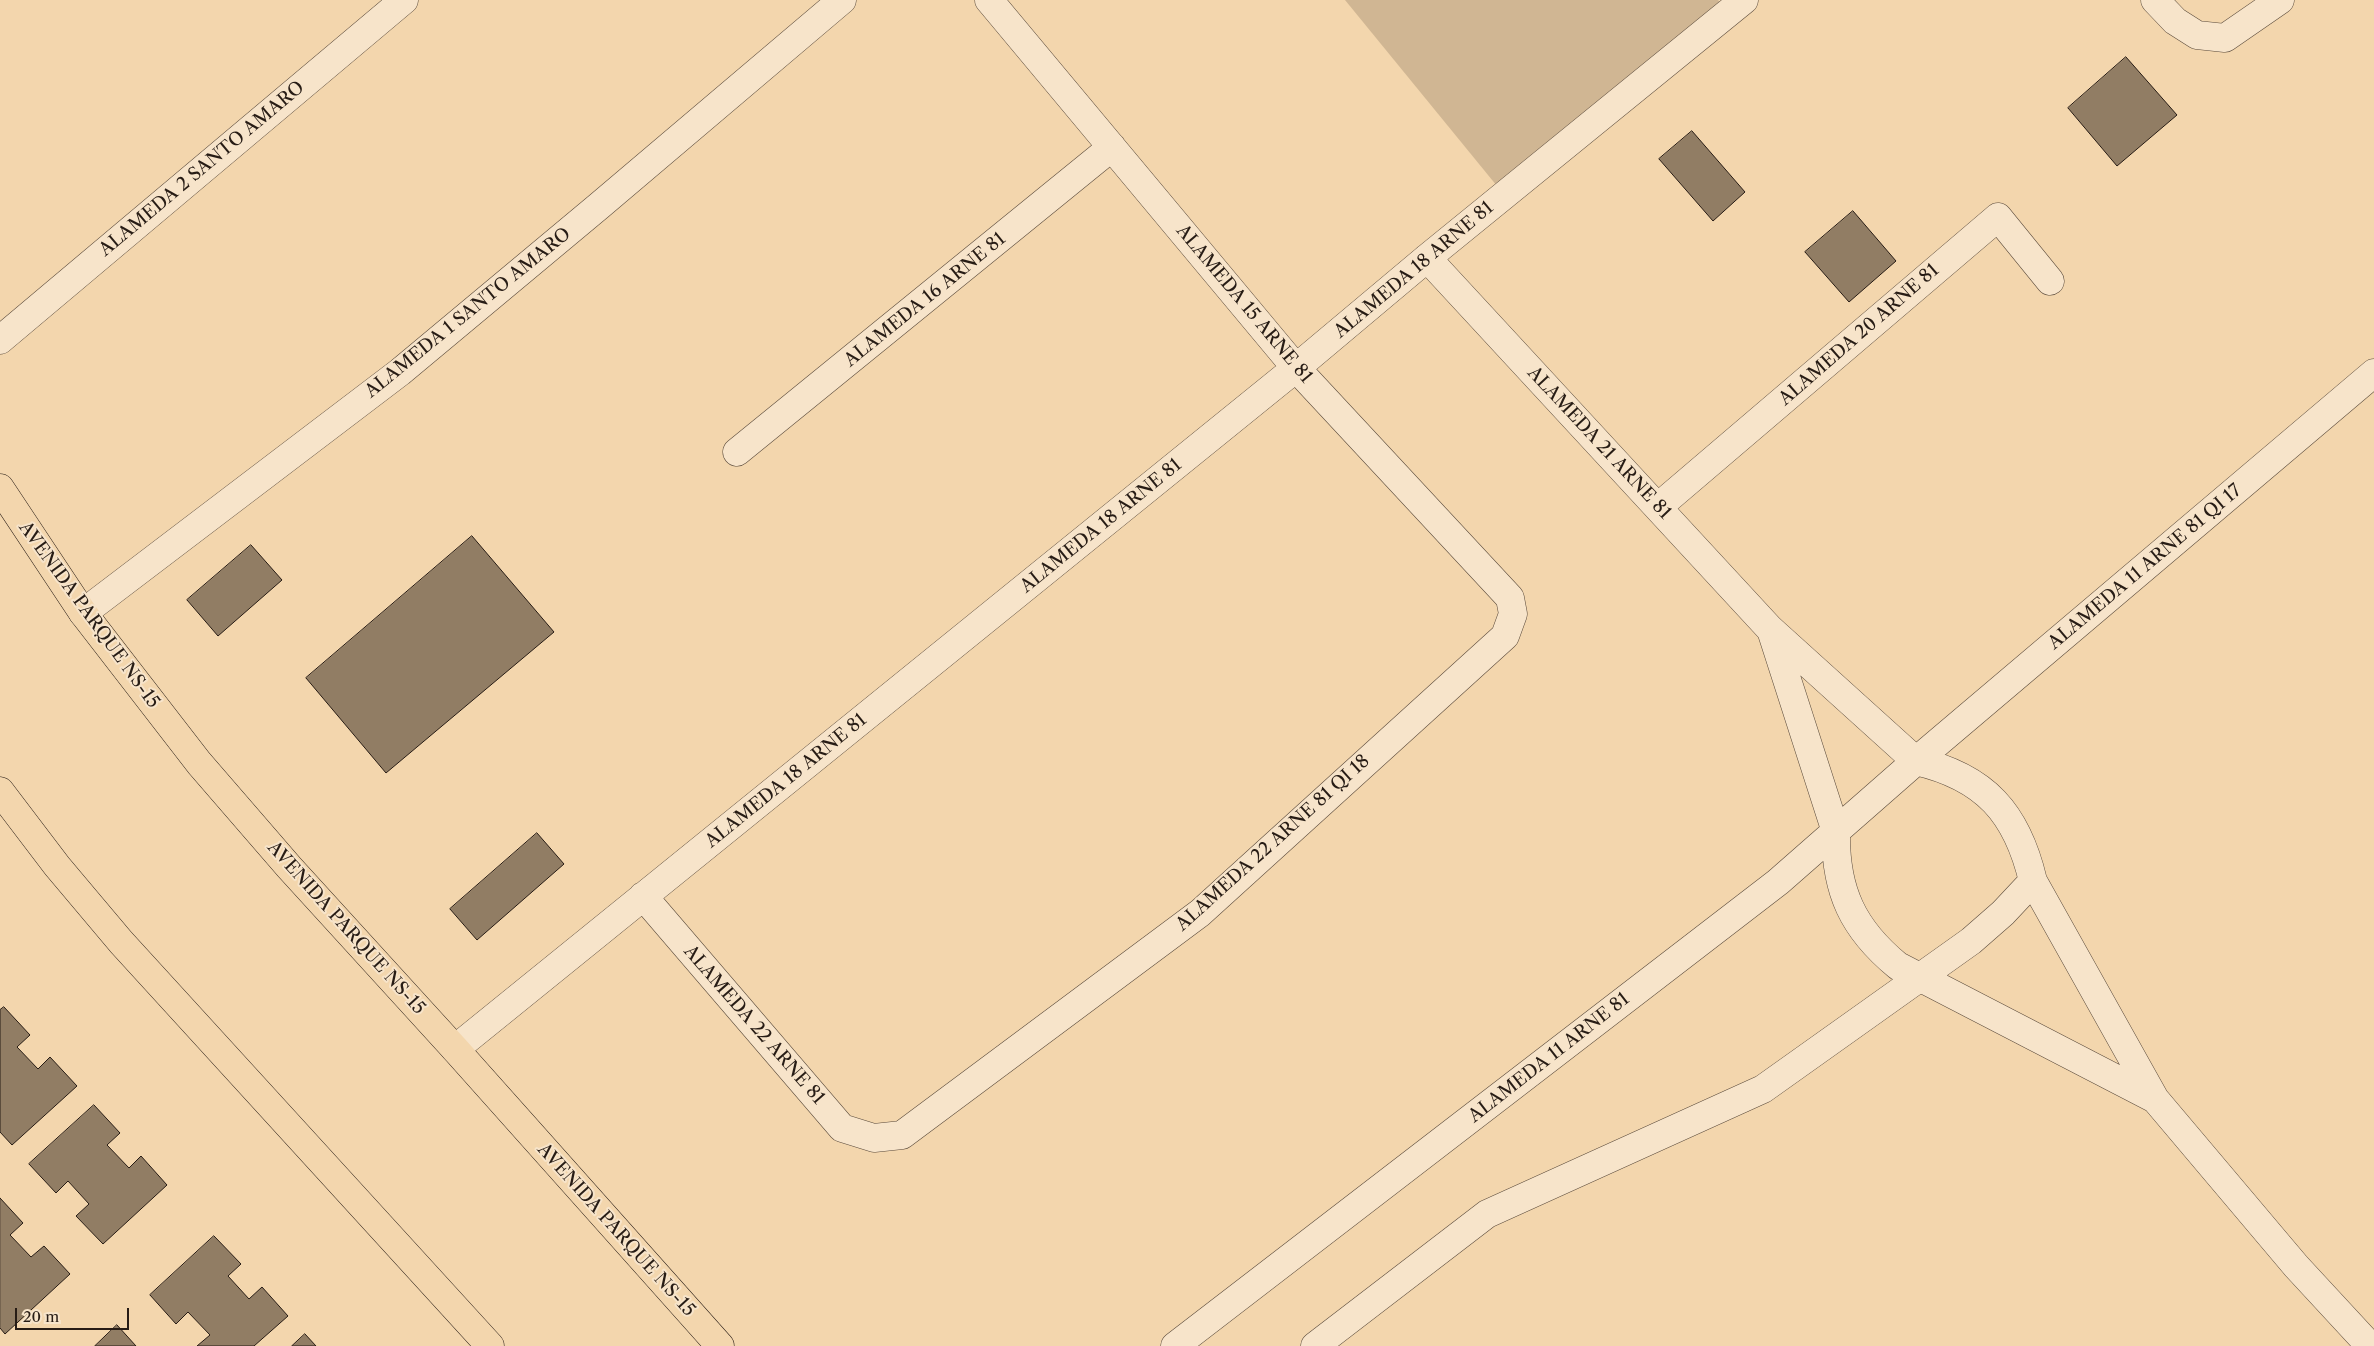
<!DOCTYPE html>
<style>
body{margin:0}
#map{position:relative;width:2374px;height:1346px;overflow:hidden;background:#f3d6ad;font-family:"Libre Caslon Text",serif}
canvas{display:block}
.scale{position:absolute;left:15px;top:1308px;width:114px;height:22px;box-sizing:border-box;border:2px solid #271c15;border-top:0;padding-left:6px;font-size:15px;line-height:18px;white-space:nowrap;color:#271c15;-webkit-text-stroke:4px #f7e4ca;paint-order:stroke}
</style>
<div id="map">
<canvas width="2374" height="1346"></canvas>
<div class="scale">20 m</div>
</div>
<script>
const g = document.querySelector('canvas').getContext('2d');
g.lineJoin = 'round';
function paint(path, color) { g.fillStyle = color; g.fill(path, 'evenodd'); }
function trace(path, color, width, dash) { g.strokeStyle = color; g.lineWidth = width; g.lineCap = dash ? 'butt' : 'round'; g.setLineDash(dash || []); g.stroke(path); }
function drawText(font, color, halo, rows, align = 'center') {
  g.font = font + ' "Libre Caslon Text",serif'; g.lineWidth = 4; g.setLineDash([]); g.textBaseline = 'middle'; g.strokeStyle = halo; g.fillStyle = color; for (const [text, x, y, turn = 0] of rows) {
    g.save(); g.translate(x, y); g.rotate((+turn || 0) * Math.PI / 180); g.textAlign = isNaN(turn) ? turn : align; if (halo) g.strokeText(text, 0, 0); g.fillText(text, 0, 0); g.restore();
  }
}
paint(new Path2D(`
 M 1345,0 L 1718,0 L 1721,3 L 1497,186 Z`), '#d0b693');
const building = new Path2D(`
 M 2126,57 L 2177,115 L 2117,166 L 2068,108 Z
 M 1692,131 L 1745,192 L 1713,221 L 1659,159 Z
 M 1853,211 L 1896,261 L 1849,302 L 1805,252 Z
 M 472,536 L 554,632 L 386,773 L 306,678 Z
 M 251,545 L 282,580 L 218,636 L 187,600 Z
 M 537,833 L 564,864 L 477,940 L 450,909 Z
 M 4,1007 L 30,1035 L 17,1047 L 38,1069 L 50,1057 L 77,1086 L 12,1145 L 0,1132 L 0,1010 Z
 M 94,1105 L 120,1133 L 107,1145 L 129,1168 L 141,1156 L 167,1185 L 103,1244 L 76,1216 L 89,1204 L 68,1181 L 56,1193 L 29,1164 Z
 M 0,1198 L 23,1223 L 10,1235 L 31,1257 L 44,1246 L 70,1274 L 5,1334 L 0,1328 Z
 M 214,1236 L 241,1264 L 228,1276 L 249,1299 L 262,1287 L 288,1316 L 254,1346 L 197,1346 L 210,1335 L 188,1312 L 176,1324 L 150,1295 Z
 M 117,1325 L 136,1346 L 95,1346 Z
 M 305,1334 L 316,1346 L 292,1346 Z`);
paint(building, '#917d64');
trace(building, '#271c15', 1);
const minor = new Path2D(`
 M 2155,0 L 2175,21 L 2197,35 L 2225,38 L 2280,0
 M 1427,258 L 1770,629 L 1916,761 C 1985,777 2017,813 2033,881 L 2155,1099 L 2296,1266 L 2370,1346
 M 0,340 L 404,0
 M 737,452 L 1112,147
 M 1658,507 L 1998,217 L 2050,281
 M 83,613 L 400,372 L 599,206 L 842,0
 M 1771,630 L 1836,832 C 1835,891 1853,929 1898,966 L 2155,1099
 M 643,896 L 842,1128 L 874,1138 L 902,1135 L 1200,913 L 1505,636 L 1513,614 L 1510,598 L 1296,368 L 989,0
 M 455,1049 L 1296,368 L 1427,258 L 1744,0
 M 1175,1346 L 1778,882 L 1916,761 L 2374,373
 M 1315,1346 L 1487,1214 L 1763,1089 L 1971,941 L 2003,913 L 2033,881`);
const major = new Path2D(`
 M 0,488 L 83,613 L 199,763 L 289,867 L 455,1049 L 720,1346
 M 0,791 L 57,866 L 121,942 L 490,1346`);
trace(minor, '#5a4a3b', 29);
trace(major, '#271c15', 29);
trace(minor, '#f7e4ca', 28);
trace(major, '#f3d6ad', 28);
drawText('18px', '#271c15', '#f7e4ca', [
 ["ALAMEDA 2 SANTO AMARO",202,169,-40],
 ["ALAMEDA 18 ARNE 81",1414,270,-40],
 ["ALAMEDA 16 ARNE 81",925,300,-39],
 ["ALAMEDA 15 ARNE 81",1244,304,50],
 ["ALAMEDA 1 SANTO AMARO",468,313,-39],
 ["ALAMEDA 20 ARNE 81",1859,335,-41],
 ["ALAMEDA 21 ARNE 81",1599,443,47],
 ["ALAMEDA 18 ARNE 81",1101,526,-39],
 ["ALAMEDA 11 ARNE 81 QI 17",2145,567,-40],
 ["AVENIDA PARQUE NS-15",89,615,54],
 ["ALAMEDA 18 ARNE 81",786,781,-39],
 ["ALAMEDA 22 ARNE 81 QI 18",1273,843,-42],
 ["AVENIDA PARQUE NS-15",346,928,48],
 ["ALAMEDA 22 ARNE 81",754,1025,49],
 ["ALAMEDA 11 ARNE 81",1549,1058,-38],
 ["AVENIDA PARQUE NS-15",616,1230,48]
]);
</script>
